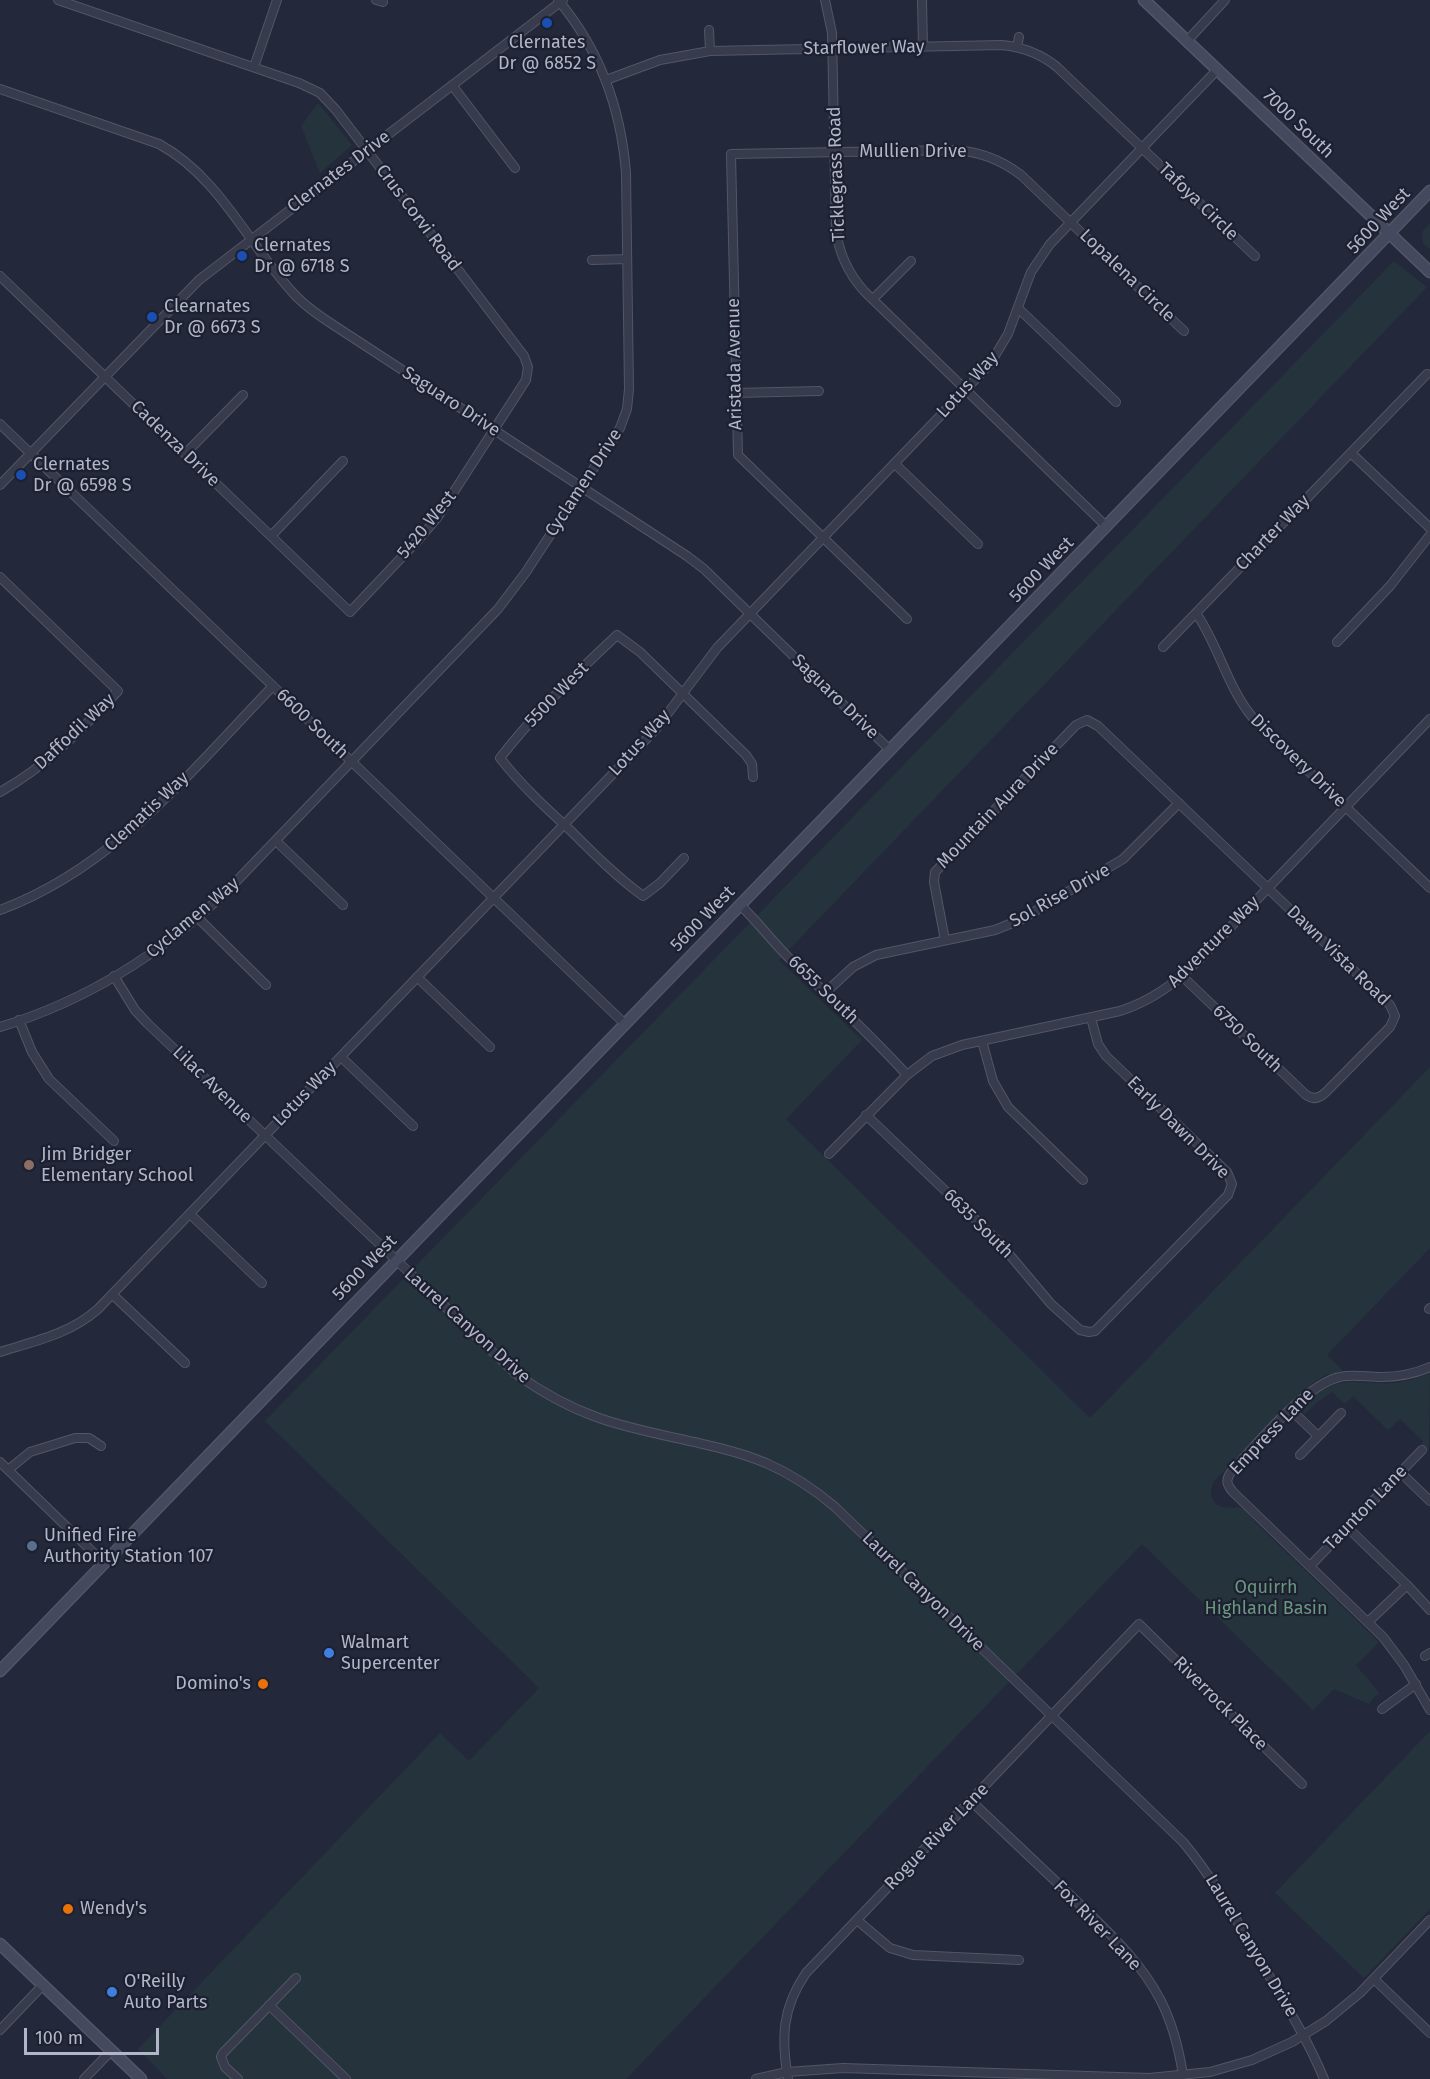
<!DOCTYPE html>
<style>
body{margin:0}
#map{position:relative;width:1430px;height:2079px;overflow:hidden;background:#23283b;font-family:"Fira Sans",sans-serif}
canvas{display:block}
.scale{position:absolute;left:24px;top:2028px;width:135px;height:27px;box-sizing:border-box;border:3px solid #b2b6c7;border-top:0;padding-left:8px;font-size:18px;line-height:21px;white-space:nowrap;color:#b2b6c7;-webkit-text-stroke:4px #1c2030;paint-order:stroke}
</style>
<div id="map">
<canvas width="1430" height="2079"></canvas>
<div class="scale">100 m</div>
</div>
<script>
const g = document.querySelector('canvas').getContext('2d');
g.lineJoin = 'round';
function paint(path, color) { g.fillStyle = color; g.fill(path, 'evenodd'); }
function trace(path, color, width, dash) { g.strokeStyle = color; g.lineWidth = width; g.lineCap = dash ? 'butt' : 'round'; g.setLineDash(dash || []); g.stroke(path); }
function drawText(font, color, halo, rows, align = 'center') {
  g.font = font + ' "Fira Sans",sans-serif'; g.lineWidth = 4.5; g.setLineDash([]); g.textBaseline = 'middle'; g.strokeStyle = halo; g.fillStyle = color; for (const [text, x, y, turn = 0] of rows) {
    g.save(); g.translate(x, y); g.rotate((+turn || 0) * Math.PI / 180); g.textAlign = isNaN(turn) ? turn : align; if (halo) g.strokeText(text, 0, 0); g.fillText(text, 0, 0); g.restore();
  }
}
paint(new Path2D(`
 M 318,103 L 352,145 L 320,173 L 301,126 Z
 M 1430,223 L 1430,249 L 1423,243 L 1422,232 Z
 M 1394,261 L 1427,287 L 779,960 L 862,1040 L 786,1119 L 1090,1418 L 1430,1067 L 1430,1248 L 1327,1355 L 1343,1371 L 1324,1376 L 1307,1387 L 1214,1481 C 1208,1491 1211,1505 1224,1507 C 1231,1509 1237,1506 1244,1508 L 1256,1523 L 1379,1642 L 1356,1665 L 1380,1694 L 1374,1697 L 1369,1704 L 1334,1689 L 1313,1710 L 1142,1544 L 626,2079 L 167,2079 L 138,2049 L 440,1733 L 469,1761 L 539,1688 L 265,1421 Z
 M 1430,1373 L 1429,1451 L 1421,1444 L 1423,1441 L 1400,1419 L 1388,1430 L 1353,1396 L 1345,1404 L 1332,1392 L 1315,1404 L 1304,1415 L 1303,1412 C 1304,1405 1307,1402 1313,1397 C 1340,1374 1361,1385 1394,1383 C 1406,1382 1418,1378 1430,1373 Z
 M 1430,1731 L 1430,1909 L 1364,1978 L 1275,1893 Z`), '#25343c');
const street = new Path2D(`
 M 376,0 L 383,2
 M 825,0 L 832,33 L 836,230 C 839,254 848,273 864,291 L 1107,527
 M 922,0 L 923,47
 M 709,30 L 710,51
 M 1187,41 L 1225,0
 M 1017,47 L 1019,37
 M 254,67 L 277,0
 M 606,80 L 660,60 L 710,51 L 1002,45 C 1023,47 1041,54 1057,67 L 1255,256
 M 452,85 L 515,168
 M 0,89 L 159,144 C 220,177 249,246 295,295 C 306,307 321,317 335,326 L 687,556 L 704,569 L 890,750
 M 592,260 L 627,259
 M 0,276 L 350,612 L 419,539 L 437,518 L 526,380 L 528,367 L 524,356 L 336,110 L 320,93 L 299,83 L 58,0
 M 873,299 L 911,261
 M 1018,308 L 1116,402
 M 735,393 L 819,391
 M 0,424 L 625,1024
 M 1351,453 L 1430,528
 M 185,454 L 243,395
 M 895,464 L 978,544
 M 0,485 L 199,280 L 563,0
 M 271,536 L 343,461
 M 0,577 L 118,691 C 82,729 47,766 0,792
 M 1196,613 C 1219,646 1227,687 1253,718 L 1430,888
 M 907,619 L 738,455 L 731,154 L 953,150 C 979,151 1000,159 1021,175 L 1184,331
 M 1337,642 L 1390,586 L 1430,535
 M 1163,647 L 1427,374
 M 276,841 L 343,905
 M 684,858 L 660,883 L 643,896 C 617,877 594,854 571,831 C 546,808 521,785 500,758 C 534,714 576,673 617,635 L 640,652 L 746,755 L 752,764 L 753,777
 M 740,905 C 757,921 771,940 788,957 C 828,996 869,1033 907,1075
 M 0,910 C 114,868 191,771 273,686
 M 198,918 L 266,985
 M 945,940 L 934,882 L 935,872 L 1076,725 L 1087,720 L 1098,726 L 1390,1005 L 1395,1016 L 1390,1027 L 1326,1092 C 1319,1099 1312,1100 1305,1094 L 1182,976
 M 114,976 L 135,1010 L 147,1023 L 515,1373 C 541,1392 568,1407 599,1418 C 653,1437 712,1441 766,1463 C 791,1474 814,1489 835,1507 L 1183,1842 C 1214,1879 1237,1921 1261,1962 C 1283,2000 1307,2038 1324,2079
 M 417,977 L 490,1047
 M 825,993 L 853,967 L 876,955 L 995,930 L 1022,919 L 1123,859 L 1179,803
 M 19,1020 L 32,1052 L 49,1079 L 114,1141
 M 0,1027 C 86,1001 163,952 227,891 L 498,609 L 526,572 L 620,428 L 627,409 L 629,389 L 626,173 C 621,109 600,50 558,0
 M 982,1041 L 993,1081 L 1008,1107 L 1083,1180
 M 341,1057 L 413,1126
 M 866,1115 L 998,1241 L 1051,1304 L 1080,1330 L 1089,1332 L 1095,1331 L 1228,1195 L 1232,1184 L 1227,1172 L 1106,1056 L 1098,1044 L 1091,1018
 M 829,1154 L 907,1075 L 932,1056 L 962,1045 L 1120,1011 C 1151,1001 1174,984 1198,961 L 1430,719
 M 190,1214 L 262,1283
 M 113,1295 L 185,1363
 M 1429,1309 L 1430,1308
 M 0,1352 C 35,1341 70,1334 98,1309 L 656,729 L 717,648 L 990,364 L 1008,334 L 1031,272 L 1050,244 L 1217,70
 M 1430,1367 C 1414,1374 1398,1377 1381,1377 C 1367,1377 1353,1374 1340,1377 C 1307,1383 1255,1446 1231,1472 C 1225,1480 1227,1485 1233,1492 L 1383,1637 L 1404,1665 L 1430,1710
 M 1291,1410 L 1318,1436
 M 1300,1455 L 1341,1413
 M 0,1462 L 104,1563
 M 8,1470 L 30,1452 L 75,1438 L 89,1438 L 101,1446
 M 1400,1472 L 1430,1501
 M 1347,1527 L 1407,1585 L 1430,1610
 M 1310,1566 L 1422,1450
 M 1368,1622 L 1407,1585
 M 1425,1656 L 1430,1653
 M 1382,1709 L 1416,1684
 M 971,1801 C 1004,1832 1036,1863 1068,1893 C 1102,1926 1139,1958 1161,2001 C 1173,2025 1179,2049 1183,2075
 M 857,1920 L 890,1948 L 913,1955 L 1019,1960
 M 1374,1979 L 1430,2033
 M 269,2005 L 346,2079
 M 0,2030 L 43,1985
 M 84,2079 L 111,2051
 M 238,2079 L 225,2067 L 221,2057 L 223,2053 L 296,1978
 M 756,2079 L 787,2072 L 843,2068 L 1149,2078 L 1210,2072 L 1252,2060 L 1292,2042 L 1326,2021 L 1360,1993 L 1430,1920
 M 788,2079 C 781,2038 782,2008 806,1973 L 1139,1624 L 1302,1784`);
const secondary = new Path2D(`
 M 1144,0 L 1430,272
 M 0,1671 L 1430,191
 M 0,1944 L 141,2079`);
trace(street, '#525666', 10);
trace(secondary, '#525666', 13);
trace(street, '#373b4b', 8);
trace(secondary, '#45495e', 10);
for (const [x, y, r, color] of [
 [547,23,6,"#1a4fb4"],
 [242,256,6,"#1a4fb4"],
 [152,317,6,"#1a4fb4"],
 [21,475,6,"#1a4fb4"],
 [29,1165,6,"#8d6e63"],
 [32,1546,6,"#5c6f8a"],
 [329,1653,6,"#3f7fe0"],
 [263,1684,6,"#e8710a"],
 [68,1909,6,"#e8710a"],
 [112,1992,6,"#3f7fe0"]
]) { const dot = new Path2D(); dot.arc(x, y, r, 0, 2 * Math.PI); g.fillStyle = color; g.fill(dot); trace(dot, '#1c2030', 2); }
drawText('18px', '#b2b6c7', '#1c2030', [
 ["Clernates",547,43,"center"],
 ["Dr @ 6852 S",547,64,"center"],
 ["Clernates",254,246],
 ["Dr @ 6718 S",254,267],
 ["Clearnates",164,307],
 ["Dr @ 6673 S",164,328],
 ["Clernates",33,465],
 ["Dr @ 6598 S",33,486],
 ["Jim Bridger",41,1155],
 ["Elementary School",41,1176],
 ["Unified Fire",44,1536],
 ["Authority Station 107",44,1557],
 ["Walmart",341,1643],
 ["Supercenter",341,1664],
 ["Domino's",251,1684,"right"],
 ["Wendy's",80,1909],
 ["O'Reilly",124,1982],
 ["Auto Parts",124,2003]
], 'left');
drawText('18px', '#b2b6c7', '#1c2030', [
 ["Starflower Way",864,48,-1],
 ["7000 South",1298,124,44],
 ["Mullien Drive",913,152],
 ["Clernates Drive",339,172,-37],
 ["Ticklegrass Road",837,174,-92],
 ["Tafoya Circle",1198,202,44],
 ["Crus Corvi Road",418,218,53],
 ["5600 West",1379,221,-47],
 ["Lopalena Circle",1127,276,44],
 ["Aristada Avenue",735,364,-91],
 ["Lotus Way",968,385,-48],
 ["Saguaro Drive",451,402,33],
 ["Cadenza Drive",175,444,44],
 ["Cyclamen Drive",584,483,-57],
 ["5420 West",427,525,-51],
 ["Charter Way",1273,533,-46],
 ["5600 West",1042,570,-46],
 ["5500 West",557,695,-46],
 ["Saguaro Drive",835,697,44],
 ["6600 South",312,724,44],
 ["Daffodil Way",75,732,-43],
 ["Lotus Way",640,743,-48],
 ["Discovery Drive",1298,761,44],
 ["Mountain Aura Drive",998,806,-46],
 ["Clematis Way",147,812,-43],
 ["Sol Rise Drive",1060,896,-29],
 ["Cyclamen Way",193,918,-40],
 ["5600 West",703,919,-46],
 ["Adventure Way",1214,942,-45],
 ["Dawn Vista Road",1338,956,44],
 ["6655 South",823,990,44],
 ["6750 South",1247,1039,44],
 ["Lilac Avenue",212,1085,44],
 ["Lotus Way",305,1094,-46],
 ["Early Dawn Drive",1178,1128,45],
 ["6635 South",978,1224,45],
 ["5600 West",365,1268,-46],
 ["Laurel Canyon Drive",467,1326,42],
 ["Empress Lane",1272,1432,-46],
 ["Taunton Lane",1366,1508,-46],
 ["Laurel Canyon Drive",923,1592,44],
 ["Riverrock Place",1220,1704,45],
 ["Rogue River Lane",937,1837,-46],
 ["Fox River Lane",1097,1926,46],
 ["Laurel Canyon Drive",1251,1946,59]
]);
drawText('18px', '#6a977e', '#1c2030', [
 ["Oquirrh",1266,1588],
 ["Highland Basin",1266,1609]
]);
</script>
